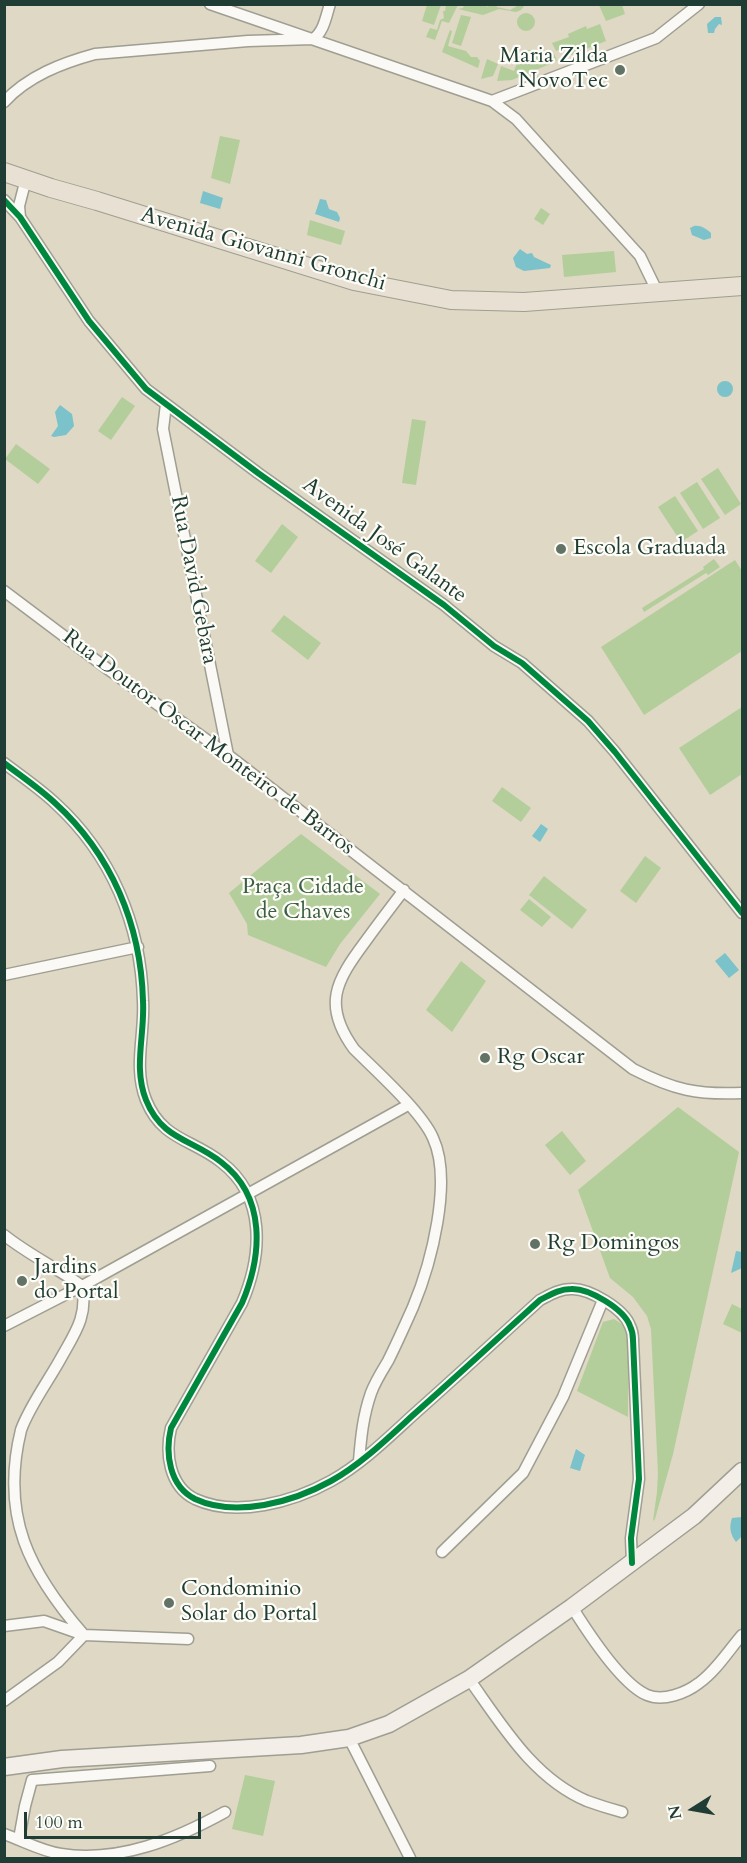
<!DOCTYPE html>
<meta charset="utf-8">
<style>
body{margin:0}
#map{position:relative;width:747px;height:1863px;overflow:hidden;background:#ded8c4;font-family:Cardo,serif}
canvas{display:block}
.frame{position:absolute;inset:0;border:6px solid #1f3d34;pointer-events:none}
.north{position:absolute;left:663px;top:1779px;width:60px;height:60px;-webkit-text-stroke:4px #fdfcf7;paint-order:stroke;rotate:259deg;font-size:16px;font-weight:700;line-height:24px;text-align:center;color:#1f3d34}
.north::after{content:'';display:block;margin:auto;width:21px;height:27px;background:#1f3d34;clip-path:polygon(50% 0,100% 100%,50% 72%,0 100%)}
.scale{position:absolute;left:24px;top:1812px;width:177px;height:27px;box-sizing:border-box;border:3px solid #1f3d34;border-top:0;padding-left:8px;font-size:18px;line-height:21px;white-space:nowrap;color:#1f3d34;-webkit-text-stroke:4px #fdfcf7;paint-order:stroke}
</style>
<div id="map">
<canvas width="747" height="1863"></canvas>
<div class="frame"></div>
<div class="north">N</div>
<div class="scale">100 m</div>
</div>
<script>
const g = document.querySelector('canvas').getContext('2d');
g.lineJoin = 'round';
function paint(path, color) { g.fillStyle = color; g.fill(path, 'evenodd'); }
function trace(path, color, width, dash) { g.strokeStyle = color; g.lineWidth = width; g.lineCap = dash ? 'butt' : 'round'; g.setLineDash(dash || []); g.stroke(path); }
function drawText(font, color, halo, rows, align = 'center') {
  g.font = font + ' Cardo,serif'; g.lineWidth = 4.5; g.setLineDash([]); g.textBaseline = 'middle'; g.strokeStyle = halo; g.fillStyle = color; for (const [text, x, y, turn = 0] of rows) {
    g.save(); g.translate(x, y); g.rotate((+turn || 0) * Math.PI / 180); g.textAlign = isNaN(turn) ? turn : align; if (halo) g.strokeText(text, 0, 0); g.fillText(text, 0, 0); g.restore();
  }
}
paint(new Path2D(`
 M 427,5 L 441,5 L 434,25 L 422,21 Z
 M 445,5 L 458,5 L 449,23 L 442,21 L 435,40 L 426,37 L 430,28 L 437,30 L 440,20 L 444,18 L 443,11 L 445,11 L 446,5 Z
 M 496,5 L 497,7 L 510,10 L 519,5 L 525,5 L 521,10 L 516,12 L 499,9 L 483,15 L 458,9 L 463,8 L 464,5 L 486,5 L 487,7 L 489,5 Z
 M 599,5 L 622,5 L 625,14 L 606,21 Z
 M517 22a9 9 0 1 1 18 0a9 9 0 1 1-18 0Z
 M 461,15 L 471,17 L 461,46 L 452,43 Z
 M 600,24 L 606,41 L 571,55 L 568,47 L 556,51 L 552,43 L 569,37 L 568,34 L 586,26 L 587,29 Z
 M 450,30 L 452,31 L 448,46 L 466,51 L 471,57 L 477,57 L 480,61 L 478,68 L 442,52 Z
 M 529,50 L 534,51 L 538,57 L 553,51 L 557,61 L 512,80 L 497,81 L 501,66 L 514,71 L 522,51 Z
 M 487,59 L 498,64 L 493,76 L 481,79 Z
 M 220,136 L 240,140 L 230,184 L 211,178 Z
 M 541,208 L 550,214 L 543,225 L 534,219 Z
 M 310,220 L 345,231 L 341,245 L 307,235 Z
 M 614,251 L 616,272 L 564,277 L 562,255 Z
 M 122,397 L 135,406 L 111,440 L 98,431 Z
 M 412,419 L 426,421 L 416,485 L 402,483 Z
 M 16,444 L 50,469 L 38,484 L 5,459 Z
 M 718,468 L 741,504 L 725,515 L 701,479 Z
 M 697,482 L 720,518 L 703,529 L 680,493 Z
 M 675,496 L 698,531 L 681,542 L 658,507 Z
 M 282,524 L 298,537 L 271,573 L 255,561 Z
 M 714,559 L 720,567 L 708,575 L 706,573 L 644,612 L 642,608 L 704,569 L 703,567 Z
 M 735,560 L 742,571 L 742,651 L 644,715 L 601,647 Z
 M 284,615 L 321,643 L 308,660 L 271,631 Z
 M 742,707 L 742,774 L 710,795 L 679,748 Z
 M 502,787 L 531,808 L 521,822 L 492,801 Z
 M 301,834 L 380,894 L 340,944 L 326,967 L 248,935 L 247,924 L 229,893 Z
 M 645,856 L 661,868 L 636,903 L 620,891 Z
 M 544,876 L 587,910 L 572,929 L 529,895 Z
 M 529,899 L 551,917 L 542,927 L 520,910 Z
 M 461,961 L 486,981 L 452,1032 L 426,1010 Z
 M 678,1107 L 739,1152 L 673,1454 L 655,1519 L 653,1521 L 657,1492 L 658,1473 L 651,1329 L 647,1316 L 633,1297 L 610,1278 L 578,1190 Z
 M 562,1131 L 586,1161 L 570,1175 L 545,1145 Z
 M 732,1304 L 742,1309 L 742,1333 L 723,1324 Z
 M 614,1319 L 625,1326 L 628,1346 L 628,1417 L 577,1391 L 603,1322 Z
 M 245,1775 L 275,1781 L 263,1836 L 232,1829 Z`), '#b3ce9a');
paint(new Path2D(`
 M 715,17 L 721,17 L 722,25 L 719,24 L 715,29 L 714,33 L 708,33 L 707,24 Z
 M 203,191 L 223,198 L 220,209 L 200,203 Z
 M 320,199 L 326,200 L 329,209 L 337,212 L 340,218 L 339,222 L 315,214 Z
 M 694,226 C 701,225 706,229 711,233 L 711,238 L 704,240 L 692,235 L 690,228 Z
 M 520,249 L 527,254 L 532,253 L 534,257 L 551,265 L 550,268 L 524,271 L 516,267 L 513,258 Z
 M717 389a8 8 0 1 1 16 0a8 8 0 1 1-16 0Z
 M 60,405 L 72,414 L 74,426 L 66,435 L 54,437 L 51,436 L 58,426 L 55,412 Z
 M 541,824 L 548,829 L 540,842 L 532,836 Z
 M 725,953 L 739,970 L 729,978 L 715,961 Z
 M 736,1251 L 742,1252 L 742,1268 L 731,1273 Z
 M 576,1449 L 585,1455 L 580,1471 L 570,1468 Z
 M 742,1517 L 742,1536 L 736,1542 C 730,1534 729,1527 732,1518 Z`), '#7bc2ca');
const street = new Path2D(`
 M 210,4 L 492,101 L 516,119 L 640,256 L 657,291
 M 492,101 L 656,38 L 699,4
 M 4,102 C 28,76 62,63 95,54 L 248,41 L 313,39 C 324,32 326,16 330,4
 M 4,200 L 20,217 L 89,321 L 146,389 L 258,473 L 444,605 L 494,646 L 522,663 L 588,721 L 615,752 L 742,913
 M 20,217 L 19,206 L 26,179
 M 166,404 L 163,429 L 228,755
 M 4,591 L 109,670 L 228,755 L 633,1069 C 674,1090 697,1095 742,1093
 M 4,763 C 21,776 39,788 55,803 C 111,854 141,924 143,1001 C 145,1035 133,1067 146,1100 C 162,1140 192,1139 221,1162 C 267,1197 262,1256 242,1303 L 171,1428 C 165,1453 169,1486 195,1499 C 236,1518 293,1502 331,1481 C 360,1465 387,1439 412,1416 C 455,1378 497,1339 540,1300 C 550,1295 559,1289 571,1289 C 589,1288 624,1309 630,1326 C 632,1330 633,1336 633,1340 L 639,1479 L 631,1538 L 632,1563
 M 4,975 L 138,947
 M 4,1235 C 29,1255 57,1268 82,1286 C 88,1316 75,1333 61,1358 C 49,1380 29,1407 21,1430 C 0,1516 29,1572 84,1635
 M 4,1326 L 82,1286 L 408,1105
 M 359,1461 C 361,1437 363,1416 371,1393 C 375,1382 382,1371 388,1361 C 397,1343 405,1325 413,1307 C 431,1264 453,1181 433,1138 C 421,1111 376,1071 354,1049 C 322,1005 336,981 365,942 C 378,924 391,907 404,890
 M 442,1552 L 523,1473 L 563,1397 L 603,1300
 M 572,1607 C 587,1631 621,1684 647,1695 C 663,1702 686,1693 699,1683 C 716,1671 729,1650 742,1635
 M 4,1626 L 44,1621 L 84,1635 L 188,1639
 M 469,1679 C 502,1725 533,1778 587,1801 C 598,1805 611,1809 622,1812
 M 4,1701 L 58,1662 L 84,1635
 M 349,1738 L 410,1858
 M 4,1834 C 24,1841 41,1851 61,1854 C 119,1863 176,1839 225,1812
 M 19,1839 L 25,1806 L 32,1780 L 210,1766`);
const secondary = new Path2D(`
 M 4,1767 L 62,1759 L 301,1745 L 349,1738 L 389,1724 L 469,1679 L 572,1607 L 694,1516 L 742,1471`);
const primary = new Path2D(`
 M 4,172 L 51,188 L 97,201 L 354,281 L 451,300 L 524,302 L 742,286`);
trace(street, '#9e9e92', 13);
trace(secondary, '#9e9e92', 19);
trace(primary, '#9e9e92', 20);
trace(street, '#faf9f6', 10);
trace(secondary, '#f3efe8', 16);
trace(primary, '#e8e0d3', 18);
trace(new Path2D(`
 M 4,200 L 20,217 L 89,321 L 146,389 L 258,473 L 444,605 L 494,646 L 522,663 L 588,721 L 615,752 L 742,913
 M 4,763 C 21,776 39,788 55,803 C 111,854 141,924 143,1001 C 145,1035 133,1067 146,1100 C 162,1140 192,1139 221,1162 C 267,1197 262,1256 242,1303 L 171,1428 C 165,1453 169,1486 195,1499 C 236,1518 293,1502 331,1481 C 360,1465 387,1439 412,1416 C 455,1378 497,1339 540,1300 C 550,1295 559,1289 571,1289 C 589,1288 624,1309 630,1326 C 632,1330 633,1336 633,1340 L 639,1479 L 631,1538 L 632,1563`), '#00873e', 6);
for (const [x, y, r, color] of [
 [620,70,6,"#627366"],
 [561,549,6,"#627366"],
 [485,1058,6,"#627366"],
 [535,1244,6,"#627366"],
 [22,1281,6,"#627366"],
 [169,1603,6,"#627366"]
]) { const dot = new Path2D(); dot.arc(x, y, r, 0, 2 * Math.PI); g.fillStyle = color; g.fill(dot); trace(dot, '#fdfcf7', 2); }
drawText('22px', '#1f3d34', '#fdfcf7', [
 ["Maria Zilda",608,57,"right"],
 ["NovoTec",608,82,"right"],
 ["Escola Graduada",573,549],
 ["Rg Oscar",497,1058],
 ["Rg Domingos",547,1244],
 ["Jardins",34,1268],
 ["do Portal",34,1293],
 ["Condominio",181,1590],
 ["Solar do Portal",181,1615]
], 'left');
drawText('22px', '#1f3d34', '#fdfcf7', [
 ["Avenida Giovanni Gronchi",263,250,16],
 ["Avenida José Galante",384,541,36],
 ["Rua David Gebara",193,580,79],
 ["Rua Doutor Oscar Monteiro de Barros",208,743,37]
]);
drawText('22px', '#3b5f45', '#fdfcf7', [
 ["Praça Cidade",303,888],
 ["de Chaves",303,913]
]);
</script>
